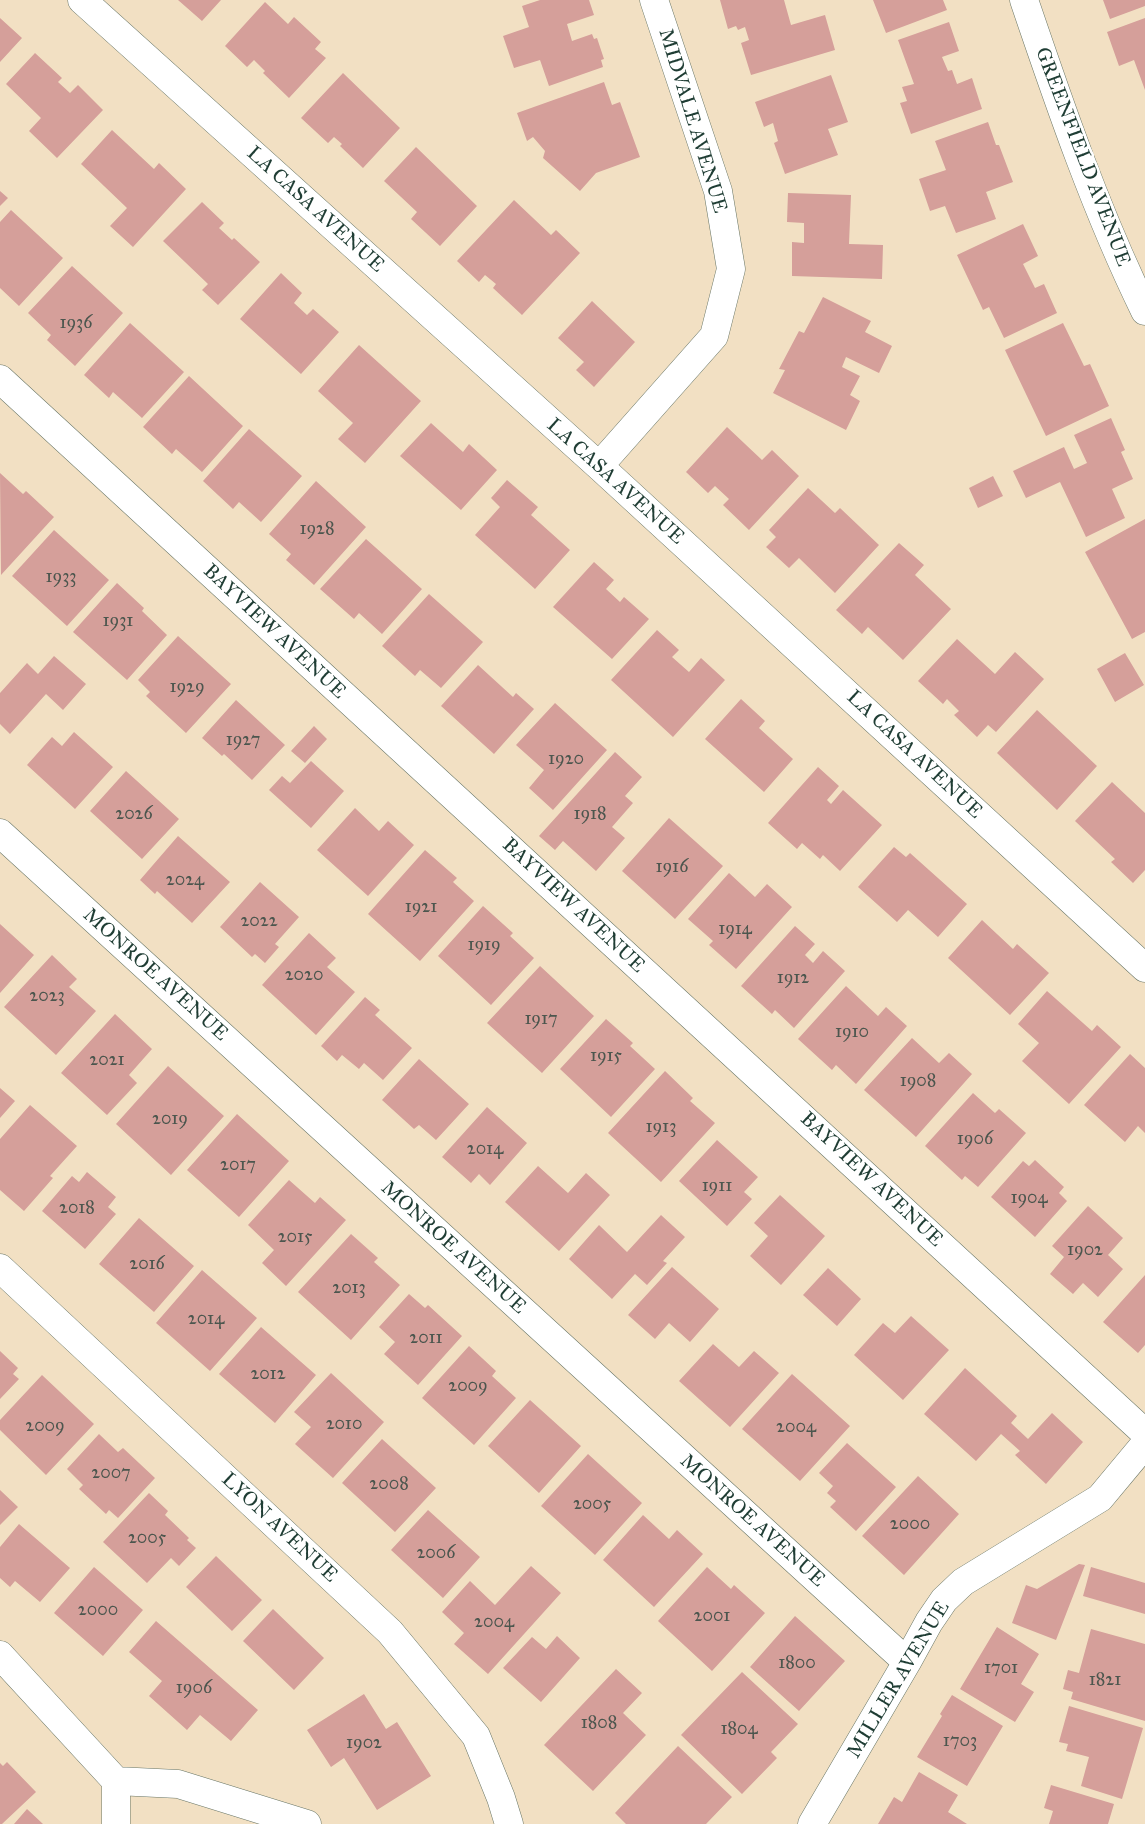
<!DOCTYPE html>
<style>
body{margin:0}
canvas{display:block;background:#f2e0c3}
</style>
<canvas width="1145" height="1824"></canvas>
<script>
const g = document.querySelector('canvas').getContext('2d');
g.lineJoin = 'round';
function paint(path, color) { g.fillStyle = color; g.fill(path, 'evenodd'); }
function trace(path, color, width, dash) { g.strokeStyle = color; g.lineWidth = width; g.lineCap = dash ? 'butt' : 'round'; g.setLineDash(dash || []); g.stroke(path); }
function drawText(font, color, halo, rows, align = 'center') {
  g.font = font + ' "IM FELL Great Primer",serif'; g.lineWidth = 5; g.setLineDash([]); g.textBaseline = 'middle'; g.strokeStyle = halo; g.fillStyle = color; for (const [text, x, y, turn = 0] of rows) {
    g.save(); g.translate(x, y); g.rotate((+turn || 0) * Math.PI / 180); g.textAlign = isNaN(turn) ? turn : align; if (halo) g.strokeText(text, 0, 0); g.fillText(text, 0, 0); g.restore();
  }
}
paint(new Path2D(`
 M 178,0 L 221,0 L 202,21 Z
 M 540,0 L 589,0 L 594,15 L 567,24 L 572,41 L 592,34 L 594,39 L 597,38 L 604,59 L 601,60 L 603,67 L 549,86 L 540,60 L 514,68 L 503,36 L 529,27 L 522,6 Z
 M 720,0 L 784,0 L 791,25 L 825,15 L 835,50 L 751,75 L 741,43 L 749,40 L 745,27 L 738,30 L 736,26 L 728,29 Z
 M 873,0 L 943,0 L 947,10 L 886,33 Z
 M 1103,0 L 1145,0 L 1145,6 L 1110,19 Z
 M 265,2 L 288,24 L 294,17 L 321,42 L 315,49 L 326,58 L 289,98 L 263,73 L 265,71 L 254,60 L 247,67 L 225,46 Z
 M 0,18 L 22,38 L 0,62 Z
 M 1145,18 L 1145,90 L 1134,60 L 1119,66 L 1107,32 Z
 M 949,22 L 959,51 L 942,57 L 948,71 L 952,70 L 957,84 L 972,78 L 982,109 L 911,134 L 900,103 L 907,101 L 902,87 L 914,84 L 898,40 Z
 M 35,53 L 62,78 L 58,82 L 70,93 L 78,85 L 103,110 L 57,158 L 29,131 L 41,118 L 6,84 Z
 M 343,73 L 400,128 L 363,168 L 340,146 L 342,144 L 334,137 L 328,143 L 301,118 Z
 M 831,75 L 848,122 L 828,129 L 838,155 L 785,174 L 774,143 L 778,141 L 773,123 L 764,127 L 755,102 Z
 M 604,82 L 612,105 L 620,102 L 640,157 L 596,173 L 580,191 L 543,158 L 545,151 L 533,137 L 527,141 L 517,113 Z
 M 988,122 L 996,145 L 999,145 L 1013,182 L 986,192 L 996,219 L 956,233 L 945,206 L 930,211 L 919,179 L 946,170 L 935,141 Z
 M 112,130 L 154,169 L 159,163 L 186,189 L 133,247 L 110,226 L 127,208 L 81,164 Z
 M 416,147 L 477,206 L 440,246 L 411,219 L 417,212 L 384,181 Z
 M 0,191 L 8,198 L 0,206 Z
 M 788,193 L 851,195 L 849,244 L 883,245 L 882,279 L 792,276 L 792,242 L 804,243 L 804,223 L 787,222 Z
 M 514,200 L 551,235 L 556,230 L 580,253 L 522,315 L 493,288 L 496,284 L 485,275 L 479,282 L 457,261 Z
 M 202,202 L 224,223 L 219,228 L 232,240 L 234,238 L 260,262 L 218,305 L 202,290 L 208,284 L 163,241 Z
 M 11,210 L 63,258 L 19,306 L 0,288 L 0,222 Z
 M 1023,224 L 1038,256 L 1023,264 L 1035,288 L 1044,284 L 1057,313 L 1004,338 L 989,307 L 983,310 L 957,255 Z
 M 72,266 L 123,313 L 75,366 L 47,340 L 51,335 L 28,313 Z
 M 281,273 L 302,293 L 294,303 L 307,315 L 313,309 L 339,332 L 301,374 L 240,319 Z
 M 823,297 L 871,321 L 865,332 L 892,346 L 879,373 L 846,357 L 842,367 L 860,376 L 850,395 L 860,401 L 846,430 L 773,393 L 785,370 L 779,369 L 799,331 L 804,333 Z
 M 592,301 L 635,342 L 594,387 L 576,370 L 584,362 L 558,338 Z
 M 130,323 L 184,372 L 142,418 L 113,392 L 109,398 L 84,375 Z
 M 1063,323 L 1084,366 L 1090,364 L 1109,406 L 1046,436 L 1005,350 Z
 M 359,345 L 421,401 L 365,463 L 338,439 L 353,423 L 318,391 Z
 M 189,376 L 243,426 L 202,472 L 176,449 L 172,454 L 143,427 Z
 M 1111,418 L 1125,450 L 1121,452 L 1133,479 L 1112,489 L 1125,518 L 1086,537 L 1060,482 L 1026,498 L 1013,471 L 1064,447 L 1074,469 L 1087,463 L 1074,435 Z
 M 431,423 L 463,452 L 469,444 L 497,470 L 461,510 L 400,456 Z
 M 727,427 L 762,460 L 772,450 L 799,476 L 749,530 L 723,505 L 729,499 L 715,486 L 708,493 L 686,472 Z
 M 249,429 L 302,476 L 261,522 L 239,502 L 233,509 L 203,481 Z
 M 0,473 L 23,494 L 26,491 L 54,517 L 1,575 Z
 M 993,476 L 1003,496 L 978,508 L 969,488 Z
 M 507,480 L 538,507 L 531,515 L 570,550 L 535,589 L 475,535 L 500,507 L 491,498 Z
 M 316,481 L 366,527 L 314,585 L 286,560 L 291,554 L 269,534 Z
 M 808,488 L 835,513 L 840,508 L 879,545 L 835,593 L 799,558 L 789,568 L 766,547 L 776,537 L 769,530 Z
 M 1145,519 L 1145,632 L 1132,639 L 1085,552 Z
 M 54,530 L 109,580 L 67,626 L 12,576 Z
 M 366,539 L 422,589 L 382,634 L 359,613 L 354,619 L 320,589 Z
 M 899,543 L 924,565 L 915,575 L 951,609 L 903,660 L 868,627 L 862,634 L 836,610 Z
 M 594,562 L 614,580 L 606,589 L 620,602 L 624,597 L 649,619 L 612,659 L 553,607 Z
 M 117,583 L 144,608 L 142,611 L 167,635 L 127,680 L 73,632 Z
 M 429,594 L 483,642 L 441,688 L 420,670 L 415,676 L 382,646 Z
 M 657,630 L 679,650 L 672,657 L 689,672 L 701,658 L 725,680 L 673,737 L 611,680 Z
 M 178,636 L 231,684 L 186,733 L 146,696 L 150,692 L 138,680 Z
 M 957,639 L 995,674 L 1015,652 L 1044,679 L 996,732 L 988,725 L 977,737 L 954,715 L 959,711 L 947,699 L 943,704 L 918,681 Z
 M 1125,653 L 1144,685 L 1115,702 L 1097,669 Z
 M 54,656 L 86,684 L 63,710 L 46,694 L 10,734 L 0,724 L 0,693 L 27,663 L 38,674 Z
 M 478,665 L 513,697 L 516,693 L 534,709 L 494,754 L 441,706 Z
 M 741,699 L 765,721 L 759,728 L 793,759 L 764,792 L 705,739 Z
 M 236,700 L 285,745 L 252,780 L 224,754 L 222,756 L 202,738 Z
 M 555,703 L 607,750 L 553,810 L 529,788 L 544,770 L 516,745 Z
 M 1037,710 L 1097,766 L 1057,810 L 997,753 Z
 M 314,726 L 327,739 L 305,763 L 291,751 Z
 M 74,732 L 113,767 L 75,809 L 27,765 L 52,737 L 62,746 Z
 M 615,752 L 642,777 L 625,796 L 633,803 L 612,827 L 625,838 L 596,871 L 563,841 L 555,850 L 539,836 Z
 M 311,761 L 344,791 L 311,828 L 269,790 L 282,776 L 290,783 Z
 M 818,767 L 839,786 L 827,800 L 831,804 L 843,790 L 882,825 L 840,871 L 823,855 L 820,859 L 802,843 L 797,849 L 768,823 Z
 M 126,771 L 179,819 L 142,859 L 90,811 Z
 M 1112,782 L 1145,813 L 1145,870 L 1133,883 L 1111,862 L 1115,859 L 1075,821 Z
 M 355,808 L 379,831 L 388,821 L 414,845 L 368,896 L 317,850 Z
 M 669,818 L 723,866 L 675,919 L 622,871 Z
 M 178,836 L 230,882 L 192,923 L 157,891 L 155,894 L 140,880 Z
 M 894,847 L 906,857 L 910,853 L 967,904 L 938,937 L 908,910 L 897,922 L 858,887 Z
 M 425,850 L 457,878 L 453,882 L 474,901 L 420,961 L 368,914 Z
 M 729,873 L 755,897 L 767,884 L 792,907 L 736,969 L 709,945 L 713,941 L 688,919 Z
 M 260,882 L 299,917 L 275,944 L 279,947 L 265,963 L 255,954 L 252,957 L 220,927 Z
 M 483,906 L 513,933 L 510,936 L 534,958 L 491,1005 L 438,956 Z
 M 982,920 L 1013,949 L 1017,944 L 1049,973 L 1010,1015 L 948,958 Z
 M 0,924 L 34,955 L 0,993 Z
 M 795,926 L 815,944 L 805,955 L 813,963 L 823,951 L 845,971 L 794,1028 L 775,1010 L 772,1014 L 741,986 Z
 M 309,933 L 336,958 L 327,967 L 355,992 L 316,1035 L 262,985 Z
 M 52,955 L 77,979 L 69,987 L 96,1011 L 56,1055 L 4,1007 Z
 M 540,966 L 594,1016 L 542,1073 L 487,1023 Z
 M 846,986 L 878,1016 L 886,1007 L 907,1026 L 856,1084 L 836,1065 L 832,1070 L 798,1039 Z
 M 1047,991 L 1092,1031 L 1097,1025 L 1121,1047 L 1069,1104 L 1022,1061 L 1039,1043 L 1018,1024 Z
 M 365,997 L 380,1010 L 375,1015 L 412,1048 L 383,1080 L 364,1063 L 359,1069 L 342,1055 L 337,1061 L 321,1046 Z
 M 115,1014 L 152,1049 L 129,1075 L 137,1083 L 107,1115 L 61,1073 Z
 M 606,1019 L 633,1043 L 630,1046 L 655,1069 L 611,1117 L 560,1069 Z
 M 912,1038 L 939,1063 L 949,1053 L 972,1074 L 916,1137 L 864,1090 Z
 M 1130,1054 L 1145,1068 L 1145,1133 L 1138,1126 L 1125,1142 L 1084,1105 Z
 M 419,1059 L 469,1104 L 436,1140 L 419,1125 L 414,1129 L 382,1100 Z
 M 168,1066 L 224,1116 L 171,1175 L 116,1124 Z
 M 665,1071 L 693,1098 L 690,1101 L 715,1123 L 661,1182 L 608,1133 Z
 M 0,1088 L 15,1101 L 0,1118 Z
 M 973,1093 L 995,1113 L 999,1109 L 1026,1133 L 978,1187 L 965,1176 L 962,1180 L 925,1146 Z
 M 30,1105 L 77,1146 L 50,1176 L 53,1178 L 24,1211 L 0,1190 L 0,1139 Z
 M 487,1107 L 527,1143 L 490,1185 L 479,1174 L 471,1183 L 442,1157 Z
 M 237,1114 L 289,1161 L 239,1217 L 187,1170 Z
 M 717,1140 L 758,1177 L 744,1192 L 752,1199 L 727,1226 L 679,1181 Z
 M 1035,1160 L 1064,1187 L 1059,1193 L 1067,1201 L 1035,1237 L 991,1197 L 1023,1161 L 1029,1166 Z
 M 538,1166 L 568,1193 L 586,1173 L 610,1195 L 559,1251 L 505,1202 Z
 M 87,1172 L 116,1197 L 108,1207 L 116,1214 L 85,1249 L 42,1211 L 72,1176 L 79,1182 Z
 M 289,1180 L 315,1203 L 320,1197 L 346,1220 L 286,1286 L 262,1263 L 274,1250 L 248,1225 Z
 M 780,1195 L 825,1236 L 781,1285 L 750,1256 L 768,1236 L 754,1223 Z
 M 1088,1206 L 1123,1238 L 1108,1255 L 1123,1269 L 1098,1297 L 1083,1283 L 1073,1294 L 1050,1274 L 1064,1257 L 1052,1246 Z
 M 661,1215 L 685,1237 L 663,1261 L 667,1263 L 647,1285 L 635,1274 L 612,1299 L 569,1259 L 599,1225 L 627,1252 Z
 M 139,1218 L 194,1266 L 154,1312 L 99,1264 Z
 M 351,1234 L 378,1258 L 374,1262 L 400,1285 L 351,1340 L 298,1292 Z
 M 672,1267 L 719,1309 L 690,1342 L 669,1323 L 655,1339 L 628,1315 Z
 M 828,1268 L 861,1299 L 837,1326 L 803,1295 Z
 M 202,1270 L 257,1318 L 210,1371 L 156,1323 Z
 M 1145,1275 L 1145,1345 L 1138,1353 L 1103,1322 Z
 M 409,1294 L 425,1308 L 428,1305 L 462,1336 L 418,1385 L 384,1354 L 395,1342 L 379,1327 Z
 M 911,1316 L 949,1350 L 903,1400 L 854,1355 L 883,1323 L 895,1333 Z
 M 261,1327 L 316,1375 L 275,1423 L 219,1374 Z
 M 713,1344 L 739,1367 L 754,1351 L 779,1373 L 730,1427 L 679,1381 Z
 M 469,1346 L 496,1371 L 492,1376 L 516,1398 L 474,1445 L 422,1398 Z
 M 0,1351 L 18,1368 L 13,1374 L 19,1379 L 0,1399 Z
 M 965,1368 L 1017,1416 L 1011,1423 L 1028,1439 L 1052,1413 L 1083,1442 L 1046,1484 L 1015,1455 L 1020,1451 L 1001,1434 L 976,1461 L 924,1414 Z
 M 331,1373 L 384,1422 L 333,1478 L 295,1444 L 311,1427 L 294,1412 Z
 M 792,1374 L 850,1426 L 800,1481 L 742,1429 Z
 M 42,1375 L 94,1424 L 46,1475 L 0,1430 L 0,1420 Z
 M 530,1400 L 581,1446 L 539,1493 L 488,1446 Z
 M 99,1434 L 118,1452 L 123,1448 L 155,1478 L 118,1518 L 109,1510 L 106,1514 L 79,1489 L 83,1485 L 67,1469 Z
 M 382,1439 L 436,1488 L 395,1532 L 342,1483 Z
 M 847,1443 L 896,1487 L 856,1531 L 830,1507 L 836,1501 L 827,1493 L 833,1486 L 819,1473 Z
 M 588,1454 L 642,1503 L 595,1555 L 541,1506 Z
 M 918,1476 L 959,1514 L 904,1575 L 862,1536 Z
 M 0,1490 L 18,1507 L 0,1525 Z
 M 149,1493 L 168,1511 L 165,1515 L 189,1538 L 187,1540 L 196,1548 L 179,1566 L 171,1558 L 147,1583 L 103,1542 Z
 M 428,1510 L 480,1557 L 443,1598 L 391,1550 Z
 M 643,1515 L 669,1539 L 677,1530 L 703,1554 L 654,1607 L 603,1560 Z
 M 19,1524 L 70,1568 L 40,1602 L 15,1581 L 10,1587 L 0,1578 L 0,1547 Z
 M 216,1556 L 262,1600 L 232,1631 L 186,1587 Z
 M 1079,1564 L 1085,1565 L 1056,1640 L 1012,1623 L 1026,1585 L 1037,1589 Z
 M 531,1566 L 561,1593 L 488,1674 L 454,1644 L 464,1633 L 442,1612 L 470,1581 L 495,1605 Z
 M 94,1567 L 143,1610 L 103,1656 L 54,1613 Z
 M 707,1567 L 731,1589 L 734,1585 L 765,1613 L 712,1671 L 658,1621 Z
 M 1091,1567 L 1145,1583 L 1145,1614 L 1083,1596 Z
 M 273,1609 L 324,1658 L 294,1690 L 243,1641 Z
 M 795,1616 L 845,1661 L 799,1711 L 750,1667 Z
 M 156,1621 L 258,1710 L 231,1741 L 200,1715 L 187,1730 L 149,1696 L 162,1681 L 129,1652 Z
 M 997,1627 L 1039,1654 L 1021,1684 L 1034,1692 L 1015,1722 L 960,1689 Z
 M 1091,1629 L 1145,1644 L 1145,1721 L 1071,1699 L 1073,1692 L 1063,1689 L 1068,1670 L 1079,1673 Z
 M 557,1636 L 580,1658 L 541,1702 L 503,1668 L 532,1637 L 546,1649 Z
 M 616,1669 L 642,1693 L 623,1713 L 646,1735 L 593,1791 L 544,1745 Z
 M 742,1672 L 798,1724 L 771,1752 L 777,1758 L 742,1794 L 681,1735 Z
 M 364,1694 L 386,1729 L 397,1722 L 431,1776 L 377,1810 L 344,1758 L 331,1767 L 307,1730 Z
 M 952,1695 L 1003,1726 L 967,1786 L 917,1757 L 942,1716 L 940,1714 Z
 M 1069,1706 L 1143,1728 L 1122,1799 L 1081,1786 L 1089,1757 L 1066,1751 L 1068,1744 L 1059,1742 Z
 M 678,1746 L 732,1797 L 706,1824 L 626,1824 L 615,1813 Z
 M 7,1762 L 36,1792 L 2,1824 L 0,1824 L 0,1763 L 3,1766 Z
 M 919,1772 L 958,1795 L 948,1812 L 967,1824 L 878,1824 L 894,1797 L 902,1802 Z
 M 1051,1785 L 1114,1804 L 1108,1824 L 1049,1824 L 1053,1811 L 1044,1808 Z
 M 27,1809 L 43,1824 L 14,1824 Z`), '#d59f9a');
const street = new Path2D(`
 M 82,0 L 599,466 L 1145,968
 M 1024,0 C 1060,106 1096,211 1145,311
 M 0,379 L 1145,1433
 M 599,466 L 714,336 L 731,269 L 718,191 L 654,0
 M 0,833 L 907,1662
 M 0,1268 L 390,1632 L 476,1736 L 501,1798 L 509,1824
 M 0,1655 L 116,1781 L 116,1824
 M 116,1781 L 178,1784 L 307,1824
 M 812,1824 L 907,1662 L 929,1622 L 944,1600 L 963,1582 L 1100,1498 L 1145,1444`);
trace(street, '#697666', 29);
trace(street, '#fff', 28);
drawText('18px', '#4c564e', null, [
 ["1936",76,324],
 ["1928",317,530],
 ["1933",61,578],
 ["1931",118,622],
 ["1929",187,688],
 ["1927",243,741],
 ["1920",566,760],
 ["2026",134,815],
 ["1918",590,815],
 ["1916",672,868],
 ["2024",185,881],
 ["1921",421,908],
 ["2022",259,922],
 ["1914",735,930],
 ["1919",484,946],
 ["2020",304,976],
 ["1912",793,979],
 ["2023",47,997],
 ["1917",541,1020],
 ["1910",852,1033],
 ["1915",606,1057],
 ["2021",107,1061],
 ["1908",918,1082],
 ["2019",170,1120],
 ["1913",661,1128],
 ["1906",975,1140],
 ["2014",485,1150],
 ["2017",238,1166],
 ["1911",717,1187],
 ["1904",1029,1199],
 ["2018",77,1209],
 ["2015",295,1238],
 ["1902",1085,1251],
 ["2016",147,1265],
 ["2013",349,1289],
 ["2014",206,1320],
 ["2011",426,1339],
 ["2012",268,1375],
 ["2009",468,1387],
 ["2010",344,1425],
 ["2009",45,1427],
 ["2004",796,1428],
 ["2007",111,1474],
 ["2008",389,1485],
 ["2005",592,1505],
 ["2000",910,1525],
 ["2005",147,1539],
 ["2006",436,1554],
 ["2000",98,1611],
 ["2001",712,1617],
 ["2004",494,1623],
 ["1800",797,1664],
 ["1701",1001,1669],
 ["1821",1105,1681],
 ["1906",194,1689],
 ["1808",599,1724],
 ["1804",739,1730],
 ["1703",960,1742],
 ["1902",364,1744]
]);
drawText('20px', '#1f3d34', '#fff', [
 ["MIDVALE AVENUE",692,121,73],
 ["GREENFIELD AVENUE",1082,157,69],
 ["LA CASA AVENUE",315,210,42],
 ["LA CASA AVENUE",615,482,42],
 ["BAYVIEW AVENUE",274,632,43],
 ["LA CASA AVENUE",914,755,43],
 ["BAYVIEW AVENUE",573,906,43],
 ["MONROE AVENUE",155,975,42],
 ["BAYVIEW AVENUE",871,1180,43],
 ["MONROE AVENUE",453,1248,42],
 ["MONROE AVENUE",752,1521,42],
 ["LYON AVENUE",279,1528,43],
 ["MILLER AVENUE",899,1680,-59]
]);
</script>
